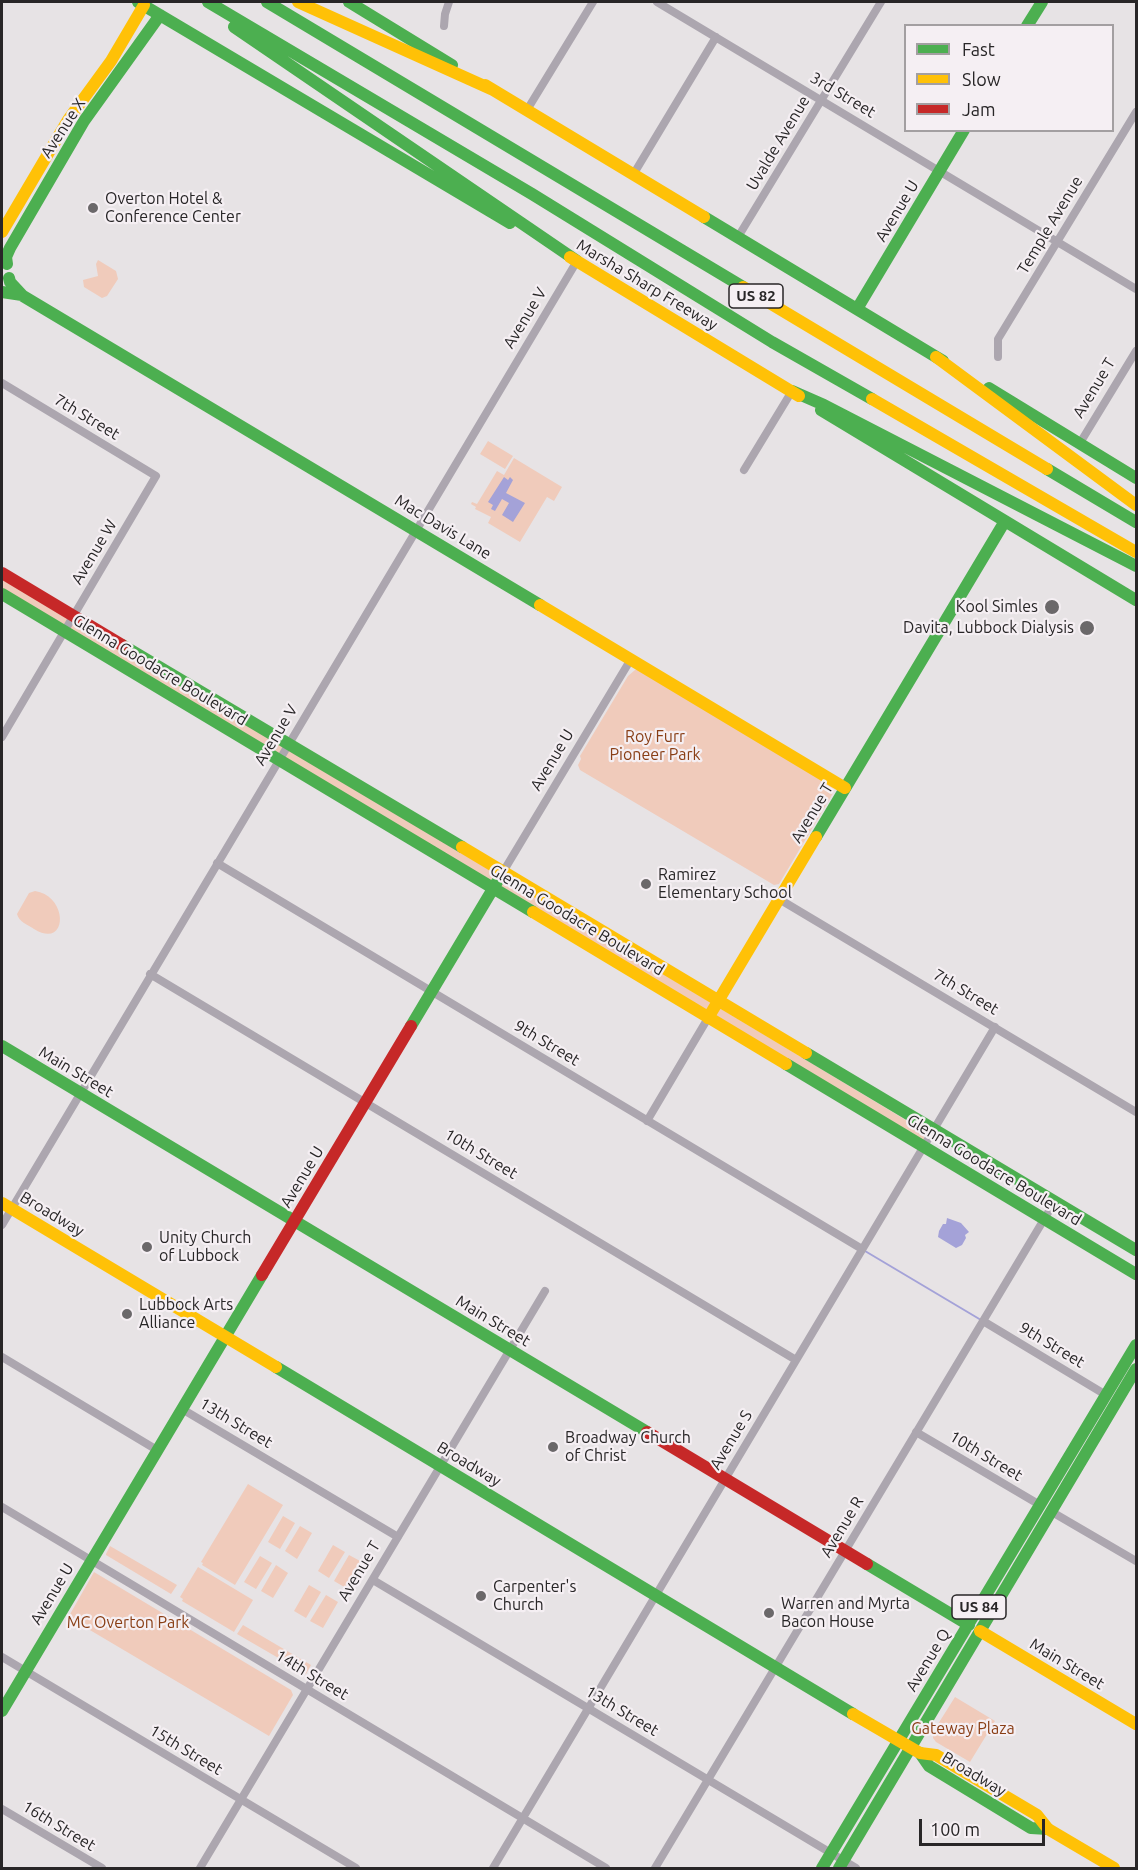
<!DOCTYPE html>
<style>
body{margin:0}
#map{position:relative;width:1138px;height:1870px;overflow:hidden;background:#e7e3e5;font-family:Ubuntu,sans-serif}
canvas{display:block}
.frame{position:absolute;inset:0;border:3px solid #282627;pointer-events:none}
.legend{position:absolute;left:904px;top:24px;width:210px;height:108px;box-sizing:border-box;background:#f5eff3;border:2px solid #a39fa1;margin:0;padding:8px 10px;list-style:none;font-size:18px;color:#282627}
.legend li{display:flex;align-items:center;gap:12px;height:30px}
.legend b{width:30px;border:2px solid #a39fa1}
.scale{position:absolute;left:919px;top:1819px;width:126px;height:27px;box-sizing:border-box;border:3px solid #282627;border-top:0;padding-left:8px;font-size:18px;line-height:21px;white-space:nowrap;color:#282627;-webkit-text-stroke:4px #f5eff3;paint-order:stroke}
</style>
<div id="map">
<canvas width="1138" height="1870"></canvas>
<div class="frame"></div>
<ul class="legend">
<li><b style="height:8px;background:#4caf50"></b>Fast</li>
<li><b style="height:8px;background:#ffc107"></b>Slow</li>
<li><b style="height:8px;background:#c62828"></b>Jam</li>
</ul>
<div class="scale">100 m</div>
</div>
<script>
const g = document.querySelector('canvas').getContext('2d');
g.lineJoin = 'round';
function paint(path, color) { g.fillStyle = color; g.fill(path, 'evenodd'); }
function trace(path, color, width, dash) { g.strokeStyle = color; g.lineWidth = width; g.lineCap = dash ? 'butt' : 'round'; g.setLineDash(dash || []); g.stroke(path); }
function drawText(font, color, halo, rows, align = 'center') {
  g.font = font + ' Ubuntu,sans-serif'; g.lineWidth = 4.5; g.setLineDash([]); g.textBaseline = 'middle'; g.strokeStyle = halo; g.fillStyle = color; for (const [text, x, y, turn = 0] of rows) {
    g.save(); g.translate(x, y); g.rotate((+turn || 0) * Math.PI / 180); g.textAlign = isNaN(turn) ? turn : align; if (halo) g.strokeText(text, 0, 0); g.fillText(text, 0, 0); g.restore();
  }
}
paint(new Path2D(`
 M 98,260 L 116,271 L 118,279 L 107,296 L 102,298 L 84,287 L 83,280 L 98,276 L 96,264 Z
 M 488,441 L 513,456 L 505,469 L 480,454 Z
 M 514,458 L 562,487 L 554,501 L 547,497 L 520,542 L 488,523 L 491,517 L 475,509 L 476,507 L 471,504 L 472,502 L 477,504 L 497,471 L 504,475 Z
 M 2,576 L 924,1131 L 924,1140 L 920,1141 L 2,589 Z
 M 635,670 L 639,670 L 832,786 L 834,790 L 832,795 L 779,884 L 774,885 L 580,770 L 578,765 L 581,759 L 580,756 L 628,676 Z
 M 35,891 C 69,896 68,950 34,929 C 27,924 19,922 17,914 L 29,893 Z
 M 248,1484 L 283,1505 L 235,1585 L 202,1565 L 203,1563 L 201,1562 Z
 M 283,1516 L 295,1523 L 280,1549 L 268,1542 Z
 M 300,1526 L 312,1533 L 297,1559 L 285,1551 Z
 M 333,1545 L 345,1552 L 329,1578 L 318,1571 Z
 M 110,1546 L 177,1585 L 171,1594 L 106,1555 L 106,1554 Z
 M 349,1555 L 362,1562 L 346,1588 L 334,1581 Z
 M 260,1556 L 272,1563 L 256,1589 L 244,1582 Z
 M 276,1565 L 288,1573 L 273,1598 L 261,1591 Z
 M 198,1567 L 253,1600 L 234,1632 L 182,1601 L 183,1599 L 180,1597 Z
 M 94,1572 L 291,1690 L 293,1695 L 269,1736 L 78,1623 L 79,1622 L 69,1616 Z
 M 309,1585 L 321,1592 L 306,1618 L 294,1611 Z
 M 326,1595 L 338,1602 L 323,1628 L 310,1621 Z
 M 243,1625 L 311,1665 L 306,1674 L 237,1634 Z
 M 955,1697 L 995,1721 L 970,1762 L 936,1742 L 933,1738 L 933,1732 Z`), '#f0cbbb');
paint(new Path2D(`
 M 504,477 L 508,480 L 510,477 L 513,480 L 506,493 L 525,503 L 513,522 L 502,515 L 509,503 L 502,499 L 495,511 L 491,509 L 493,505 L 488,502 Z
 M 947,1218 L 961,1223 L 969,1232 L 965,1235 L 966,1238 L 962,1245 L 956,1248 L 938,1237 L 939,1231 L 943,1224 L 946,1224 Z`), '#a4a2d8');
trace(new Path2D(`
 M 865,1251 L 981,1320`), '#a4a2d8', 2);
trace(new Path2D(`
 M 657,2 L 1136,289
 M 444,26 L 445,14 L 449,2
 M 527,110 L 593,2
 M 633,175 L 716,37
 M 738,237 L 881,2
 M 998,357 L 998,339 L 1136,112
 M 2,383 L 156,476 L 2,737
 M 1080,443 L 1136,351
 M 744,470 L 792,391
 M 217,863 L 862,1249
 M 503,872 L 631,659
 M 779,899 L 1136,1112
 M 150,974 L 796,1360
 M 647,1121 L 708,1018
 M 2,1225 L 577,261
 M 983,1321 L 1106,1395
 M 2,1357 L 157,1450
 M 182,1409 L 398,1537
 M 916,1432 L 1040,1505
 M 2,1507 L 606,1868
 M 1052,1512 L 1136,1561
 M 373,1580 L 856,1868
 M 2,1657 L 356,1868
 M 2,1809 L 102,1868
 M 200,1868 L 545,1291
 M 493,1868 L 995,1027
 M 655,1868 L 1055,1201`), '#aca6af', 8);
trace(new Path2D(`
 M 138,2 L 510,223
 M 208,2 L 532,194 L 772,342 L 872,399
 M 267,2 L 743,287
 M 349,2 L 452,65
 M 1027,26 L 1042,2
 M 234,27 L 577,261
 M 704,217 L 943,361
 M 7,264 L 6,257 L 10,248 L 84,121 L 160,15
 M 9,278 L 10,282 L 23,296 L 540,605
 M 2,292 L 22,295
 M 857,309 L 964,130
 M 989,388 L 1136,478
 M 792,391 L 824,405 L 1136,566
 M 821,410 L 1136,600
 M 1047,469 L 1136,522
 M 2,594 L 533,912
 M 122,645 L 462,847
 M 816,837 L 1005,521
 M 411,1026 L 503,872
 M 2,1046 L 647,1432
 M 806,1053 L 1136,1250
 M 786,1064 L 1136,1274
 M 276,1367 L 853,1714
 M 867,1564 L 969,1625
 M 2,1711 L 262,1275
 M 920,1753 L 929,1766 L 1031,1828 L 1048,1829
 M 822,1868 L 1136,1345
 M 839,1868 L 1136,1369`), '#4caf50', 12);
trace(new Path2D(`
 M 298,2 L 491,89
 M 485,85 L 704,217
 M 2,232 L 68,120 L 111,61 L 144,5
 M 570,257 L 799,396
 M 743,287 L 1047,469
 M 936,357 L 1136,505
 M 872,399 L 1136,552
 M 540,605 L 845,788
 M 462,847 L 806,1053
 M 533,912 L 786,1064
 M 708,1018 L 816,837
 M 2,1203 L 276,1367
 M 980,1631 L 1136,1724
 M 853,1714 L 920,1753 L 936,1755 L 1037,1815 L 1048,1829 L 1114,1868`), '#ffc107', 12);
trace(new Path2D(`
 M 2,573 L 122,645
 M 262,1275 L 411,1026
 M 647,1432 L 867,1564`), '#c62828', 12);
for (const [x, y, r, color] of [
 [93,208,6,"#6b686a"],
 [1052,607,8,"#6b686a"],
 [1087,628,8,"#6b686a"],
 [646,884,6,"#6b686a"],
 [147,1247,6,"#6b686a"],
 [127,1314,6,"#6b686a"],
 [553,1447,6,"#6b686a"],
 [481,1596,6,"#6b686a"],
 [769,1613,6,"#6b686a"]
]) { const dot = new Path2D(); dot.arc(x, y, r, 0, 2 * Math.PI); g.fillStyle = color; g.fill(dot); trace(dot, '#f5eff3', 2); }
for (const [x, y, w] of [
 [756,296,54],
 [979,1607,54]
]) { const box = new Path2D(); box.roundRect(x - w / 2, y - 12, w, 24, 4.5); g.fillStyle = '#f5eff3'; g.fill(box); trace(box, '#282627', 1.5); }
drawText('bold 15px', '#282627', null, [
 ["US 82",756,296],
 ["US 84",979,1607]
]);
drawText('16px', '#282627', '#f5eff3', [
 ["3rd Street",843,95,31],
 ["Avenue X",63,128,-57],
 ["Uvalde Avenue",778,143,-59],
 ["Avenue U",897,211,-59],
 ["Temple Avenue",1050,225,-59],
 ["Marsha Sharp Freeway",647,285,31],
 ["Avenue V",525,318,-59],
 ["Avenue T",1094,388,-59],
 ["7th Street",87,417,31],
 ["Mac Davis Lane",443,527,31],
 ["Avenue W",94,552,-59],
 ["Glenna Goodacre Boulevard",160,670,31],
 ["Avenue V",276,735,-59],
 ["Avenue U",552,760,-59],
 ["Avenue T",812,813,-59],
 ["Glenna Goodacre Boulevard",577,920,31],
 ["7th Street",966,992,31],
 ["9th Street",547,1043,31],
 ["Main Street",76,1072,31],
 ["10th Street",481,1154,31],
 ["Glenna Goodacre Boulevard",994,1170,31],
 ["Avenue U",302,1177,-59],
 ["Broadway",52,1214,31],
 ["Main Street",493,1321,31],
 ["9th Street",1052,1345,31],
 ["13th Street",236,1423,31],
 ["Avenue S",731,1440,-59],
 ["10th Street",986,1456,31],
 ["Broadway",469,1464,31],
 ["Avenue R",842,1527,-59],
 ["Avenue T",359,1571,-59],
 ["Avenue U",52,1594,-59],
 ["Avenue Q",928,1660,-59],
 ["Main Street",1067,1664,31],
 ["14th Street",312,1675,31],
 ["13th Street",622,1711,31],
 ["15th Street",186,1750,31],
 ["Broadway",974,1774,31],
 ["16th Street",59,1826,31]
]);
drawText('16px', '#282627', '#f5eff3', [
 ["Overton Hotel &",105,199],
 ["Conference Center",105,217],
 ["Kool Simles",1038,607,"right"],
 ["Davita, Lubbock Dialysis",1074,628,"right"],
 ["Ramirez",658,875],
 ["Elementary School",658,893],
 ["Unity Church",159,1238],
 ["of Lubbock",159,1256],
 ["Lubbock Arts",139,1305],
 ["Alliance",139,1323],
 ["Broadway Church",565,1438],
 ["of Christ",565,1456],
 ["Carpenter's",493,1587],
 ["Church",493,1605],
 ["Warren and Myrta",781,1604],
 ["Bacon House",781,1622]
], 'left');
drawText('16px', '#893e15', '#f5eff3', [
 ["Roy Furr",655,737],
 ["Pioneer Park",655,755],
 ["MC Overton Park",128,1623],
 ["Gateway Plaza",963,1729]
]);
</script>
